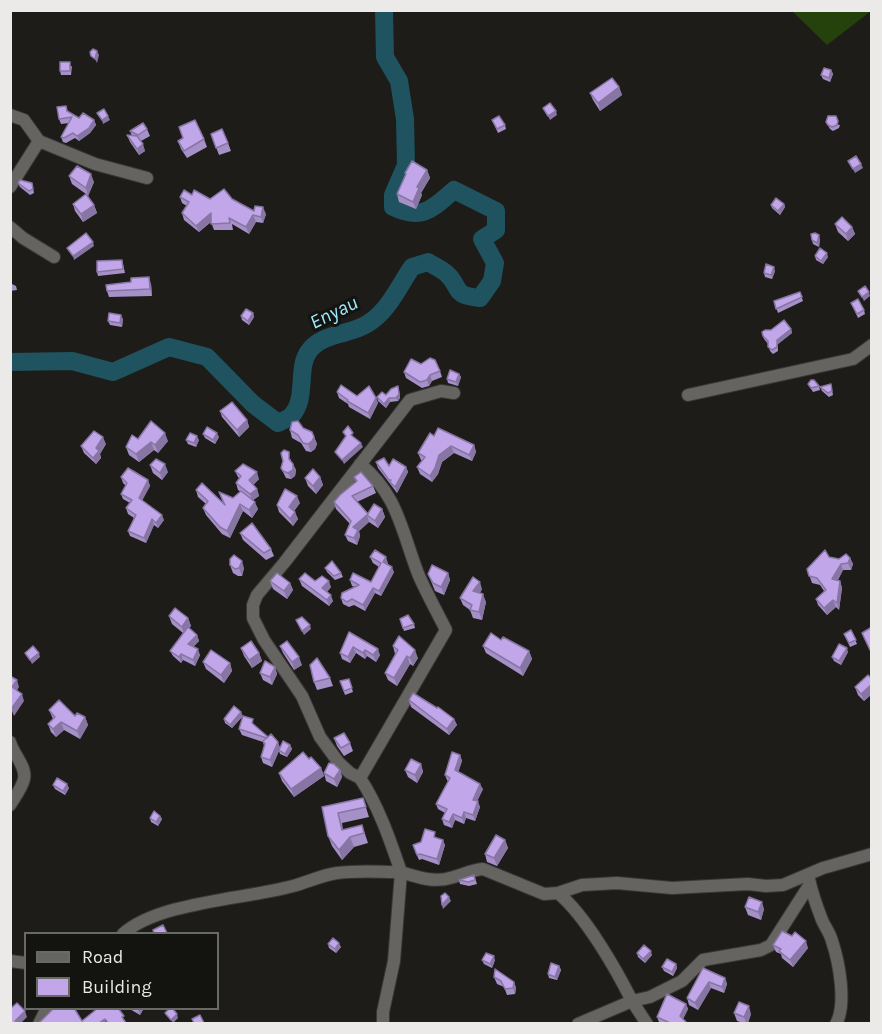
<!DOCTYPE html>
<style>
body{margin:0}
#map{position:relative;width:882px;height:1034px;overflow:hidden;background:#1d1c19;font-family:Karla,sans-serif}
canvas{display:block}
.frame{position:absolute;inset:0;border:12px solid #ebeae8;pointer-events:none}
.legend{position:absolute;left:24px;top:932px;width:195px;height:78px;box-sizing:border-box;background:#131310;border:2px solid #696966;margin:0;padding:8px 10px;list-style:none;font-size:18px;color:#ebeae8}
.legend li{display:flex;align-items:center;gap:12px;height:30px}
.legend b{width:30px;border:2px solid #696966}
</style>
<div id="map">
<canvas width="882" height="1034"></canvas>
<div class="frame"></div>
<ul class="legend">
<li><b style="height:8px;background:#656461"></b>Road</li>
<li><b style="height:16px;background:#c1a7e9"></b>Building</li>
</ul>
</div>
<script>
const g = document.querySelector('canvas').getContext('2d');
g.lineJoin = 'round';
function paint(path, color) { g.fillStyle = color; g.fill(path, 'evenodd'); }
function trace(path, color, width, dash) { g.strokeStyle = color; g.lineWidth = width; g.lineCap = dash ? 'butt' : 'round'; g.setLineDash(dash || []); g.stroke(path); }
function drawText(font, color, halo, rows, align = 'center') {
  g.font = font + ' Karla,sans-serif'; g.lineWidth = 6; g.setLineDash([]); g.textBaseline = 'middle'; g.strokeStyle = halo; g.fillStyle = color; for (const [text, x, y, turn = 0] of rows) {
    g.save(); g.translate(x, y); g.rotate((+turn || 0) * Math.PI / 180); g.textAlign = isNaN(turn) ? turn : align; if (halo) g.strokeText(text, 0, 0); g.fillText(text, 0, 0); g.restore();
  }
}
paint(new Path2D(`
 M 792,11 L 871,11 L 827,45 Z`), '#25410c');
trace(new Path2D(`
 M 10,362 L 72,361 L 113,372 L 169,347 L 207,357 L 253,404 L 278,423 C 282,421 288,419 291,416 C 308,399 296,368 309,351 C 322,333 350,335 367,324 C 388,312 399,286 412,267 L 428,262 C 434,266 441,269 446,273 C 462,287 450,295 480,298 L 492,281 L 495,263 L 482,239 L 496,230 L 496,211 L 454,190 C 432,209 422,221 393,207 L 393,195 L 406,165 L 405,119 L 399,81 L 385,57 L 384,10`), '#1f535f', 18);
const minor = new Path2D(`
 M 10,115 L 24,120 L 39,141 L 95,164 L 147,178
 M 10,187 L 39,141
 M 10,227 L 23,238 L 54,257
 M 688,395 L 853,359 L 872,345
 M 360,464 C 398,494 402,533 419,576 C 427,594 437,612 446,630 L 360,778 C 379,807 390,840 401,872 C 417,877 434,883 450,878 C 462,875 471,870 483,869 L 544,894 L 558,893 L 582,885 L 617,883 L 672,888 L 748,884 L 766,886 L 783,885 L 823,868 L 872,854
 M 10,742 C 13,754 27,767 24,779 C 22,788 15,797 10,805
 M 360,778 L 350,773 L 339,763 L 320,737 L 302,696 L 264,640 L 253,618 L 253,605 L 257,595 L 284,563 L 410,400 L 441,391 L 454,393
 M 809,879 C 812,893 817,907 822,920 C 825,927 830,933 832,941 C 839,962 847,1004 836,1024
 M 558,893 C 585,915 616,969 632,1001 L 650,997 L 682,981 L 703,960 L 761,950 L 771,945 L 810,884
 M 123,934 C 158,902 246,899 293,886 C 308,882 322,875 337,873 C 358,870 380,872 401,872 L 394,961 L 383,1012 L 383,1024
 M 10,961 L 26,963
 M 39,1024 L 47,1008
 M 578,1024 L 632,1001 L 647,1024`);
trace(minor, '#393837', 14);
trace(minor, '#656461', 12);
paint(new Path2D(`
 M 72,66 L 71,75 L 61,75 L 60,71 Z
 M 831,70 L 833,74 L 830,82 L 823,79 L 821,75 Z
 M 619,87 L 622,95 L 600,111 L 593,100 L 590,93 Z
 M 69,112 L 79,118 L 94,120 L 96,125 L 90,133 L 79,141 L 75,138 L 66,143 L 63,142 L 61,137 L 69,123 L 61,124 L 59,119 Z
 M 492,120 L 505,125 L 506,129 L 498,133 Z
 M 826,122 L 840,125 L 839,128 L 833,131 L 830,129 Z
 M 179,127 L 204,139 L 207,147 L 187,158 L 181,149 L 178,141 L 183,138 Z
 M 147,129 L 150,136 L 141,141 L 145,151 L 139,155 L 130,142 L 127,135 L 132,136 L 130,131 Z
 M 211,134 L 228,143 L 231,151 L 219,155 Z
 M 427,170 L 430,178 L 421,193 L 422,195 L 416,209 L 399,202 L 397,194 L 405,175 L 405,173 Z
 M 69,176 L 94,182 L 88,196 L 86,195 L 94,205 L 97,213 L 83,222 L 75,211 L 73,204 L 86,194 L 72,184 Z
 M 18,183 L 32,183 L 34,193 L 30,195 L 20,187 Z
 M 192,195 L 210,199 L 232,199 L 254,211 L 266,214 L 263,223 L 256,222 L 249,234 L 232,224 L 233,230 L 214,230 L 211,222 L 199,232 L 184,220 L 182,213 L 187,206 L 182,203 L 180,197 Z
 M 784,204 L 785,207 L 780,215 L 772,208 L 771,205 Z
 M 835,224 L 852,227 L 855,234 L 848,241 L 838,232 Z
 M 820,239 L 819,247 L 813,244 L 812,240 Z
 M 815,256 L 828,257 L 823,264 L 816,260 Z
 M 123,264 L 125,273 L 98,276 L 97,272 Z
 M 775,271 L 772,279 L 765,277 L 764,273 Z
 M 10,283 L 16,286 L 17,290 L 10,291 Z
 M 151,284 L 152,296 L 109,297 L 107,291 Z
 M 800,292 L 803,301 L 778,313 L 774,301 Z
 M 851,303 L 864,310 L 865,314 L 858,318 Z
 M 253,313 L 254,317 L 249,325 L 242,320 L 241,316 Z
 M 123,319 L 122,327 L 110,325 L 108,321 Z
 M 791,329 L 792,333 L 778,344 L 778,351 L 773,354 L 770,351 L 768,344 L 764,339 L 763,336 L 771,330 Z
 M 421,364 L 440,371 L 442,377 L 432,381 L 429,386 L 422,388 L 406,378 L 404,372 Z
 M 459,374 L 461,377 L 458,386 L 448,383 L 447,379 Z
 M 808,384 L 819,386 L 820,390 L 813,392 Z
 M 831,384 L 833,395 L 829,397 L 822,391 L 820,387 Z
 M 399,390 L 400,398 L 398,401 L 390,402 L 386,408 L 378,401 L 377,397 Z
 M 337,392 L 376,398 L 378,403 L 370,419 L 349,407 L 348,404 L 339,398 Z
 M 220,411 L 247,420 L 249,427 L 239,437 L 222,417 Z
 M 303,428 L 312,432 L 317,444 L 315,449 L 311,452 L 306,451 L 301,443 L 292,438 L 290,430 Z
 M 203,434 L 219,437 L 215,444 L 205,438 Z
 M 434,436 L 474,445 L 476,452 L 472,461 L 454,453 L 442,462 L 438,474 L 432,482 L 420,474 L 417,467 L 422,461 L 421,460 L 418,453 Z
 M 138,439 L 168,441 L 158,453 L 154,450 L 139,462 L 129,455 L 126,447 Z
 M 186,440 L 199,440 L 196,447 L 188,444 Z
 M 106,444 L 100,454 L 101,458 L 96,464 L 84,453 L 81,446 Z
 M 291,459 L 291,462 L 293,464 L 296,470 L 295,476 L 291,479 L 286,478 L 281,468 Z
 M 376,462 L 389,466 L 406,467 L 408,472 L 397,493 L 378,468 Z
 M 150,465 L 168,472 L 162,480 L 153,473 Z
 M 235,471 L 259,479 L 253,485 L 257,489 L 259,496 L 253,500 L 258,509 L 252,518 L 243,511 L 230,538 L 222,534 L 206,515 L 203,508 L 206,504 L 198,497 L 196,490 L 223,503 L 219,492 L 233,498 L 241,492 L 238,490 L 236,483 L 240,479 L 238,477 Z
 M 121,477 L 148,480 L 150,486 L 142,500 L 164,520 L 158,528 L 154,525 L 146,543 L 130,536 L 128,531 L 134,518 L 128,514 L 126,508 L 130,503 L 123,499 L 121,494 L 126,486 L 123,483 Z
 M 320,477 L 323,485 L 316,494 L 308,486 L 305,478 Z
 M 354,477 L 373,486 L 376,493 L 357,502 L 368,513 L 382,509 L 385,517 L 378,528 L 369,522 L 359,531 L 360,536 L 357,545 L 348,541 L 345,535 L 350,524 L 336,509 L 334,502 L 356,482 Z
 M 300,503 L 294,511 L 298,519 L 293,526 L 279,512 L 277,505 Z
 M 240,533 L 271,549 L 274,556 L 266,560 L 243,540 Z
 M 370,557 L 388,563 L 387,564 L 394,572 L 381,596 L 375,593 L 365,611 L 354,605 L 349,607 L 343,604 L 341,598 L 355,587 L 352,586 L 350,580 L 371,582 L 379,567 L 373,563 Z
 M 829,557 L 839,559 L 850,558 L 853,564 L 851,570 L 843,570 L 838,580 L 840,581 L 842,588 L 839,610 L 836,607 L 827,615 L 818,605 L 816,599 L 824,591 L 820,585 L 812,583 L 807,569 Z
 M 230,565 L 244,568 L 242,576 L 238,576 L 233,573 Z
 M 325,568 L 341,573 L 343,577 L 335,580 L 327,572 Z
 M 448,573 L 450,580 L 444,595 L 435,591 L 428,574 Z
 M 299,579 L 315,581 L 331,587 L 327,592 L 333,601 L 329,606 L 302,586 Z
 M 270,581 L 290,583 L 293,590 L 287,599 L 273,589 Z
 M 482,589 L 480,593 L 486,602 L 482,620 L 473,618 L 470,610 L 463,605 L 460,598 Z
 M 169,616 L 188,618 L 191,626 L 189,628 L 197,635 L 199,641 L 193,647 L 200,655 L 195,666 L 183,660 L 181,663 L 173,656 L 170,651 L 183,633 L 172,624 Z
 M 414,624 L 415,628 L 404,631 L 403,628 Z
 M 851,630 L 857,644 L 850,647 L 844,634 Z
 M 349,632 L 380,655 L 376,662 L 367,656 L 365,659 L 356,653 L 350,663 L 342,659 L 340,653 Z
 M 501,640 L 529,651 L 532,659 L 523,676 L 486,653 L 483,646 Z
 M 280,646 L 302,665 L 294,670 L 283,653 Z
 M 393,646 L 418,658 L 413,666 L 410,664 L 397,686 L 388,680 L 385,673 L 395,654 Z
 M 241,648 L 259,653 L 262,661 L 252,668 L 244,656 Z
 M 848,652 L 841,665 L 834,661 L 832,657 Z
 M 203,662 L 230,663 L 232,671 L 224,683 L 206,669 Z
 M 275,667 L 277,674 L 272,685 L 263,680 L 260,673 Z
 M 330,678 L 333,686 L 317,690 L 314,682 Z
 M 349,679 L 353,692 L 345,695 L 340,681 Z
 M 872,679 L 872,694 L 864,701 L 858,695 L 855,687 Z
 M 409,700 L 454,719 L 457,725 L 449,735 L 411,707 Z
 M 49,710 L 75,716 L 85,717 L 88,725 L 80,739 L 64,730 L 56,737 L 51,732 L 48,724 L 53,719 Z
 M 243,716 L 232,728 L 225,723 L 224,719 Z
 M 255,726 L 268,737 L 278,742 L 280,748 L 290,745 L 292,749 L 287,757 L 280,754 L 279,751 L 272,767 L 263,763 L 261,757 L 264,746 L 263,742 L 242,735 L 239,729 Z
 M 334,738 L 350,743 L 353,751 L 344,756 L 337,746 Z
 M 460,755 L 462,761 L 458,772 L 483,789 L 477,801 L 480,807 L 475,821 L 466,818 L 464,824 L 455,820 L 452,828 L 444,825 L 442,819 L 445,813 L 438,809 L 436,804 L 448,781 L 447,780 L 445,775 Z
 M 309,759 L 321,768 L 324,776 L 294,797 L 282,781 L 279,773 Z
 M 421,764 L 423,772 L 417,783 L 408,777 L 405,770 Z
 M 340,770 L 342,777 L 337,787 L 326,781 L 324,773 Z
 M 53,785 L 69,788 L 65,795 L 55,789 Z
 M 363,798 L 369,817 L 342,823 L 343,830 L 362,825 L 368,843 L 354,847 L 342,860 L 332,846 L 328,836 L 322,807 Z
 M 160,816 L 162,819 L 158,826 L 151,822 L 150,818 Z
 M 437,838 L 445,845 L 439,865 L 422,859 L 419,860 L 415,851 Z
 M 505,840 L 508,848 L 497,866 L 487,862 L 485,854 Z
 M 474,875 L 477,884 L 469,886 L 460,884 L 459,880 Z
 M 745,907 L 764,909 L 761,920 L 748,915 Z
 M 328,944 L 341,947 L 336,953 L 329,948 Z
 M 773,945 L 808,948 L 793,967 L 782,958 L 781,954 L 776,952 Z
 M 637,953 L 652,955 L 645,963 L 638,957 Z
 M 482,960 L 495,960 L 492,968 L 484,964 Z
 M 676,964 L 677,968 L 673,976 L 664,971 L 662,967 Z
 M 559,966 L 561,970 L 557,980 L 549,978 L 548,974 Z
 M 703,968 L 725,978 L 727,984 L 724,993 L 711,988 L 698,1010 L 689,1005 L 687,998 Z
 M 494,977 L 514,982 L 516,988 L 515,994 L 507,995 L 504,987 L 497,984 Z
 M 686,1004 L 688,1009 L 683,1019 L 687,1023 L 662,1023 L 659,1022 L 657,1017 Z
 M 128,1008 L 144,1008 L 140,1015 Z
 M 734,1013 L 751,1014 L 748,1023 L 743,1023 L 737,1021 Z`), '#a690c8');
paint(new Path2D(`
 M 97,51 L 99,55 L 97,63 L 95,59 Z
 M 831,70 L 833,74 L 830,82 L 829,78 Z
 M 619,87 L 622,95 L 600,111 L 598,103 Z
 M 556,111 L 557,115 L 550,120 L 548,116 Z
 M 108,116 L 110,120 L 103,124 L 102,120 Z
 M 94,120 L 96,125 L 90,133 L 79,141 L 77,136 Z
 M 143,144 L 145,151 L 139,155 L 137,149 Z
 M 861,164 L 863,168 L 855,173 L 853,169 Z
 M 427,170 L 430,178 L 421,193 L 422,195 L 416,209 L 413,202 L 417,187 Z
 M 91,174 L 94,182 L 88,196 L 86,188 Z
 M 784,204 L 785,207 L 780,215 L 778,211 Z
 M 94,205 L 97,213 L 83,222 L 81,214 Z
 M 263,207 L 266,214 L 263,223 L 261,217 Z
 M 211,213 L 213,220 L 199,232 L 196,226 Z
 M 253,215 L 256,222 L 249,234 L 246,227 Z
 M 852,227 L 855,234 L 848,241 L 846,234 Z
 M 819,235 L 820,239 L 819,247 L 817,243 Z
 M 93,242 L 94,246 L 74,260 L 73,256 Z
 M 827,253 L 828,257 L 823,264 L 821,261 Z
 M 774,267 L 775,271 L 772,279 L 771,275 Z
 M 149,277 L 151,284 L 152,296 L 150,289 Z
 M 869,292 L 870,296 L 864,301 L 862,297 Z
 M 253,313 L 254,317 L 249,325 L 248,321 Z
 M 121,315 L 123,319 L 122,327 L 120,323 Z
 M 791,329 L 792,333 L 778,344 L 778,351 L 777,347 L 777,340 Z
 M 459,374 L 461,377 L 458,386 L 456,382 Z
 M 430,375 L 432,381 L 429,386 L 427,380 Z
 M 398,386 L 400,398 L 398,401 L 396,398 Z
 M 376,398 L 378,403 L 370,419 L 368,413 Z
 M 389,398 L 390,402 L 386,408 L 384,404 Z
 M 247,420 L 249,427 L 239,437 L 237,430 Z
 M 165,433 L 168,441 L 158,453 L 155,445 Z
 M 217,433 L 219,437 L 215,444 L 213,440 Z
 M 197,436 L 199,440 L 196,447 L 194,443 Z
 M 103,437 L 106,444 L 100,454 L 101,458 L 96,464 L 93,458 L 96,448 Z
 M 314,437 L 317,444 L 315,449 L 311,452 L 308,444 Z
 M 151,442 L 154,450 L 139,462 L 136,454 Z
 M 361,443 L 363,447 L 344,464 L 342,460 Z
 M 474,445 L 476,452 L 472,461 L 469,455 Z
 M 451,446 L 454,453 L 442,462 L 438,474 L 432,482 L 430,476 L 439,455 Z
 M 165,464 L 168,472 L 162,480 L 160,473 Z
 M 293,464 L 296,470 L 295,476 L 291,479 L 288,473 Z
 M 406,467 L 408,472 L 397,493 L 395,487 Z
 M 257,472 L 259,479 L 252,486 L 249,480 Z
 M 320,477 L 323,485 L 316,494 L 313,486 Z
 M 148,480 L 150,486 L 141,503 L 139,498 Z
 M 257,489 L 259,496 L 252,501 L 250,494 Z
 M 297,496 L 300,503 L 292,514 L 289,507 Z
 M 255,502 L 258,509 L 252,518 L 249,510 Z
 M 240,504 L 243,511 L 230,538 L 227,531 Z
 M 382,509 L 385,517 L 378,528 L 375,521 Z
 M 295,512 L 298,519 L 293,526 L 290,519 Z
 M 162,515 L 164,520 L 158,528 L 156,523 Z
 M 367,515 L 369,522 L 359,531 L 360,536 L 357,545 L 354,538 L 353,527 Z
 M 152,519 L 154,525 L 146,543 L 144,538 Z
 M 386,557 L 388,563 L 385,568 L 383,562 Z
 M 850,558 L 853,564 L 851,570 L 848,563 Z
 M 242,561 L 244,568 L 242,576 L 239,568 Z
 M 841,564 L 843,570 L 834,586 L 832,579 Z
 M 392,567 L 394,572 L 381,596 L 379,591 Z
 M 448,573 L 450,580 L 444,595 L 441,587 Z
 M 329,581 L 331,587 L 325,594 L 322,588 Z
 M 840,581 L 842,588 L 839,610 L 837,603 Z
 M 480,582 L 482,589 L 476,599 L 473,591 Z
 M 290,583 L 293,590 L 287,599 L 284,591 Z
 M 373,588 L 375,593 L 365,611 L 363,605 Z
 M 483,594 L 486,602 L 482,620 L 479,612 Z
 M 331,595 L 333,601 L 329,606 L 327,600 Z
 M 833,600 L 836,607 L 827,615 L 824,608 Z
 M 188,618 L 191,626 L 184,634 L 182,627 Z
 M 310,625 L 311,629 L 304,635 L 302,631 Z
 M 197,635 L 199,641 L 190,650 L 188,644 Z
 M 353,647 L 356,653 L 350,663 L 348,657 Z
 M 847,648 L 848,652 L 841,665 L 839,661 Z
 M 198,649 L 200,655 L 195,666 L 193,660 Z
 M 378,649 L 380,655 L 376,662 L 373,655 Z
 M 365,650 L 367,656 L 365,659 L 363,653 Z
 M 415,650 L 418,658 L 413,666 L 410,658 Z
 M 529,651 L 532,659 L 523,676 L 520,668 Z
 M 39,653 L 40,657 L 32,664 L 30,660 Z
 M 259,653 L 262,661 L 252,668 L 249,660 Z
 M 181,654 L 183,660 L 181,663 L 179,657 Z
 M 407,656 L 410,664 L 397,686 L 394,678 Z
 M 299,657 L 302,665 L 294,670 L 292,662 Z
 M 230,663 L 232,671 L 224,683 L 221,675 Z
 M 275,667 L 277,674 L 272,685 L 270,677 Z
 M 17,680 L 19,687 L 15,694 L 12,687 Z
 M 872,684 L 872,694 L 864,701 L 861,694 Z
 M 22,694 L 24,701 L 14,716 L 11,709 Z
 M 241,712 L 243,716 L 232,728 L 230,725 Z
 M 85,717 L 88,725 L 80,739 L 77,731 Z
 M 454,719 L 457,725 L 449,735 L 447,729 Z
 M 61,722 L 64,730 L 56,737 L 53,729 Z
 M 278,742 L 280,748 L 272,767 L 270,760 Z
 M 290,745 L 292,749 L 287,757 L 285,754 Z
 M 460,755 L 462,761 L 457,776 L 455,770 Z
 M 421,764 L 423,772 L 417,783 L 415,775 Z
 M 321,768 L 324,776 L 294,797 L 291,789 Z
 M 340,770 L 342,777 L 337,787 L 334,779 Z
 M 67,784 L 69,788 L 65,795 L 63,791 Z
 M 480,784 L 483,789 L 475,806 L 473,800 Z
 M 478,801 L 480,807 L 475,821 L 473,815 Z
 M 464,812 L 466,818 L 464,824 L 462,818 Z
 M 453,814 L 455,820 L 452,828 L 449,822 Z
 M 160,816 L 162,819 L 158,826 L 156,822 Z
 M 350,837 L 354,847 L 342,860 L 339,850 Z
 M 443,840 L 445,845 L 439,865 L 437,859 Z
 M 505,840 L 508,848 L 497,866 L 494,858 Z
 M 449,897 L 451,901 L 443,909 L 442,905 Z
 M 762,902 L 764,909 L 761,920 L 758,912 Z
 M 806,941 L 808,948 L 793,967 L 790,960 Z
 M 339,943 L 341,947 L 336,953 L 335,949 Z
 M 651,951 L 652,955 L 645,963 L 643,959 Z
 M 494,956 L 495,960 L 492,968 L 490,964 Z
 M 676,964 L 677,968 L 673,976 L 672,972 Z
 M 559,966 L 561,970 L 557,980 L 555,977 Z
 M 725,978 L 727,984 L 724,993 L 722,987 Z
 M 514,982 L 516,988 L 515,994 L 513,988 Z
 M 709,982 L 711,988 L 698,1010 L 695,1003 Z
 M 686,1004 L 688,1009 L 682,1021 L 680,1016 Z
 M 749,1006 L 751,1014 L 748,1023 L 746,1023 L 744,1017 Z
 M 138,1008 L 144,1008 L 140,1015 L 138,1009 Z
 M 25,1011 L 27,1017 L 21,1023 L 15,1023 L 15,1021 Z
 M 177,1014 L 178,1018 L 173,1023 L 171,1020 Z
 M 105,1019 L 106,1023 L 99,1023 Z`), '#8775a3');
const building = new Path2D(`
 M 93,49 L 97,51 L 95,59 L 91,56 L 90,52 Z
 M 60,62 L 70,62 L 70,71 L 60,71 Z
 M 824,68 L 831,70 L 829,78 L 821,75 Z
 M 612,78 L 619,87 L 598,103 L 590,93 Z
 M 550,103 L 556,111 L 548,116 L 543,108 Z
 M 66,106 L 67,111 L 79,118 L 83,113 L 94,120 L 89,128 L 77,136 L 73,133 L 64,138 L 61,137 L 72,117 L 59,119 L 57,107 Z
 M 104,109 L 108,116 L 102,120 L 97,113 Z
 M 499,116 L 505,125 L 497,129 L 492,120 Z
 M 828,116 L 836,116 L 838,121 L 837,125 L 832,127 L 828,125 L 826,122 Z
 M 195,120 L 204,139 L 184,151 L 178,141 L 183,138 L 179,127 Z
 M 143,123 L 147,129 L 138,135 L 130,131 Z
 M 222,129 L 228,143 L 216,148 L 211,134 Z
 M 127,135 L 137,136 L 143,144 L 137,149 Z
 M 856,156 L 861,164 L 853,169 L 848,161 Z
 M 412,161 L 427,170 L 417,187 L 419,188 L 413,202 L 397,194 L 406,174 L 405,173 Z
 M 77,166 L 91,174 L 86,188 L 69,176 Z
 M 20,180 L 32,183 L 33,189 L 29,191 L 18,183 Z
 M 224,189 L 232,199 L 254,211 L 255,206 L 263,207 L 261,217 L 253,215 L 246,227 L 229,218 L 230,223 L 211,224 L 211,213 L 196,226 L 182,213 L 189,202 L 180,197 L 184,190 L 192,195 L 194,190 L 210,199 Z
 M 86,194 L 94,205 L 81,214 L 73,204 Z
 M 776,198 L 784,204 L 778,211 L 771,205 Z
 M 842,217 L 852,227 L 846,234 L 835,224 Z
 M 86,233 L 93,242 L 73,256 L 67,248 Z
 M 815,233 L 819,235 L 817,243 L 812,240 L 811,234 Z
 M 820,248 L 827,253 L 821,261 L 815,256 Z
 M 122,260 L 123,269 L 97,272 L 97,261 Z
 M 766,264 L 774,267 L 771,275 L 764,273 Z
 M 149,277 L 150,289 L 107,291 L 106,285 L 131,282 L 131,278 Z
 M 865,286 L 869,292 L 862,297 L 858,291 Z
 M 800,292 L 802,297 L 776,309 L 774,301 Z
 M 858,299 L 864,310 L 857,314 L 851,303 Z
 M 246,309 L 253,313 L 248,321 L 241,316 Z
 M 109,313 L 121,315 L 120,323 L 108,321 Z
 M 784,320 L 791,329 L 777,340 L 777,347 L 772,350 L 768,347 L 768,341 L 763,336 L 762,332 L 765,330 L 771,330 Z
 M 430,358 L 435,360 L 440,371 L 430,375 L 427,380 L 420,382 L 404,372 L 411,359 L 421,364 Z
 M 450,370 L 459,374 L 456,382 L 447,379 Z
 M 811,380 L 814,380 L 819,386 L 811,388 L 808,384 Z
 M 831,384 L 832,391 L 828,393 L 820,387 Z
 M 341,385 L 357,396 L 369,386 L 376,398 L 368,413 L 347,401 L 348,400 L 337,392 Z
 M 398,386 L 399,394 L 396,398 L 389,398 L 384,404 L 377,397 L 382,392 L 386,395 L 391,389 Z
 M 232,402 L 247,420 L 237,430 L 220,411 Z
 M 151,421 L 165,433 L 155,445 L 151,442 L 136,454 L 126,447 L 132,435 L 138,439 Z
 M 298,421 L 303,428 L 312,432 L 314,437 L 312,441 L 308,444 L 303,443 L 298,435 L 290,430 L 292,422 Z
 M 348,426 L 353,433 L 351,435 L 361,443 L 342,460 L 335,452 L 346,436 L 343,432 Z
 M 207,427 L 217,433 L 213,440 L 203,434 Z
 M 438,428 L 474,445 L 469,455 L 451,446 L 439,455 L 435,468 L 430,476 L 417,467 L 425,457 L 418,453 L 430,433 L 434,436 Z
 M 94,431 L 103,437 L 96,448 L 99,451 L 93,458 L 81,446 Z
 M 190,433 L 197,436 L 194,443 L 186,440 Z
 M 284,450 L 289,452 L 289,459 L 293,464 L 293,470 L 288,473 L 283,471 L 281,468 L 283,461 L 281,453 Z
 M 384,458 L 389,466 L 393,459 L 406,467 L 395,487 L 390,482 L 391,480 L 389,480 L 376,462 Z
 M 156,459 L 165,464 L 160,473 L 150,465 Z
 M 243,464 L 257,472 L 249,480 L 257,489 L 250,494 L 236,483 L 241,476 L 235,471 Z
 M 128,468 L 148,480 L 139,498 L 162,515 L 156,523 L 152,519 L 144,538 L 128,531 L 136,515 L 126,508 L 132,500 L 121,494 L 127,483 L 121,477 Z
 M 313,469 L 320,477 L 313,486 L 305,478 Z
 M 361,472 L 373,486 L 352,496 L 368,514 L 353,527 L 358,530 L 354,538 L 345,535 L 351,521 L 334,502 L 340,495 L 357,481 L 354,477 Z
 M 202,483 L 225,505 L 219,492 L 233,498 L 241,491 L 255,502 L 249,510 L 240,504 L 227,531 L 220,527 L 203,508 L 208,501 L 196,490 Z
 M 285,489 L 297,496 L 289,507 L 295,512 L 290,519 L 277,505 Z
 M 374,504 L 382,509 L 375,521 L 367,515 Z
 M 252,523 L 271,549 L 264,553 L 240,533 Z
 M 375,550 L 386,557 L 383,562 L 392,567 L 379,591 L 373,588 L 363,605 L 352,599 L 347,602 L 341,598 L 342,593 L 359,585 L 350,580 L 353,573 L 371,582 L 381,563 L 370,557 Z
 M 825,550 L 829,557 L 839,559 L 846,554 L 850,558 L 848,563 L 841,564 L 832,579 L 840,581 L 837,603 L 833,600 L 824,608 L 816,599 L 826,590 L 817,578 L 809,576 L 807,569 Z
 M 234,555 L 242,561 L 239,568 L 235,569 L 230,565 L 230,559 Z
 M 332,561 L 341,573 L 334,576 L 325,568 Z
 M 432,565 L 448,573 L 441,587 L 433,583 L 428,574 Z
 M 277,573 L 290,583 L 284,591 L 270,581 Z
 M 305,573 L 315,581 L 322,576 L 329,581 L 322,588 L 331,595 L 327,600 L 299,579 Z
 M 473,577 L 480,582 L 473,591 L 483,594 L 479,612 L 470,610 L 472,605 L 460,598 Z
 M 175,608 L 188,618 L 182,627 L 169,616 Z
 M 408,615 L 414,624 L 403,628 L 400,619 Z
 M 302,617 L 310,625 L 302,631 L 296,620 Z
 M 188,627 L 197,635 L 188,644 L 198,649 L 193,660 L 181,654 L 179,657 L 170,651 Z
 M 872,627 L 872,649 L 870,650 L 862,633 Z
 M 851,630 L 856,640 L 849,643 L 844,634 Z
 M 349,632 L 378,649 L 373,655 L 365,650 L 363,653 L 353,647 L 348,657 L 340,653 Z
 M 491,633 L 501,640 L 503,637 L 529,651 L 520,668 L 483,646 Z
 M 399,636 L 415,650 L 410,658 L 407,656 L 394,678 L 385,673 L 398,650 L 393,646 Z
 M 251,641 L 259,653 L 249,660 L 241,648 Z
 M 287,641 L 299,657 L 292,662 L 280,646 Z
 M 839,644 L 847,648 L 839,661 L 832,657 Z
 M 33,646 L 39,653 L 30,660 L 25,653 Z
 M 211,650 L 230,663 L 221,675 L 203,662 Z
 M 317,658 L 330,678 L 314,682 L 310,665 Z
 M 265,661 L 275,667 L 270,677 L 260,673 Z
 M 868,675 L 872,679 L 872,684 L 861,694 L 855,687 Z
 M 10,676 L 17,680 L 12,687 L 22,694 L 11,709 Z
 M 349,679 L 352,688 L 344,691 L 340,681 Z
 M 413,693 L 437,708 L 438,707 L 454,719 L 447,729 L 409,700 Z
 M 59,700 L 75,716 L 77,713 L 85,717 L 77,731 L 61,722 L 53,729 L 48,724 L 55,717 L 49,710 Z
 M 234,706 L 241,712 L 230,725 L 224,719 Z
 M 243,716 L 253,719 L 252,723 L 268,737 L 271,734 L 278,742 L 270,760 L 261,757 L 265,744 L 263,741 L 267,738 L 239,729 Z
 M 344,733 L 350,743 L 341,748 L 334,738 Z
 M 283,741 L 290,745 L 285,754 L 279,750 Z
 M 303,752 L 309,759 L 311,757 L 321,768 L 291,789 L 279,773 Z
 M 452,752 L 460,755 L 455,770 L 480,784 L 473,800 L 478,801 L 473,815 L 464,812 L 462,818 L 453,814 L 449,822 L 442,819 L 447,809 L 436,804 L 450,778 L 445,775 Z
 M 411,759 L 421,764 L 415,775 L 405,770 Z
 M 329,763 L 334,764 L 340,770 L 334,779 L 324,773 Z
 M 57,778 L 67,784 L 63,791 L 53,785 Z
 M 363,798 L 366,807 L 338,813 L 342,830 L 362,825 L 364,833 L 350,837 L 339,850 L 328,836 L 322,807 Z
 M 154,811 L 160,816 L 156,822 L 150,818 Z
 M 425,829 L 435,832 L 434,837 L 443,840 L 437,859 L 420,854 L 417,855 L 413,845 L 421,842 Z
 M 496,835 L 505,840 L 494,858 L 485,854 Z
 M 474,875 L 475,880 L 468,882 L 459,880 Z
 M 445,893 L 449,897 L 442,905 L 441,896 Z
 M 749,897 L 762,902 L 758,912 L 745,907 Z
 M 163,925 L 167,933 L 154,933 L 153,930 Z
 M 782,931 L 792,936 L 795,932 L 806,941 L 790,960 L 779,951 L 781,949 L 773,945 Z
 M 333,938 L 339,943 L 335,949 L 328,944 Z
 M 644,945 L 651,951 L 643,959 L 637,953 Z
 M 486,953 L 494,956 L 490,964 L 482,960 Z
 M 667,959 L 676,964 L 672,972 L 662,967 Z
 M 551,963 L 559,966 L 555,977 L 548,974 Z
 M 703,968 L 725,978 L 722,987 L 709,982 L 695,1003 L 687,998 Z
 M 495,969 L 514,982 L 513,988 L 505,989 L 501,981 L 494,977 Z
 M 667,994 L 686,1004 L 680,1016 L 687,1023 L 670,1023 L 657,1017 Z
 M 739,1002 L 749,1006 L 744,1017 L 734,1013 Z
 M 17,1003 L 25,1011 L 15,1021 L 17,1023 L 10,1023 L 10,1009 Z
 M 54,1008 L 74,1008 L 82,1021 L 98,1008 L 118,1008 L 124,1016 L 122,1017 L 126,1023 L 108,1023 L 105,1019 L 99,1023 L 39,1023 Z
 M 170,1008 L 172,1008 L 177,1014 L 171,1020 L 165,1013 Z
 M 200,1015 L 204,1023 L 194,1023 L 192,1019 Z`);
paint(building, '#c1a7e9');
trace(building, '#8775a3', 1.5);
drawText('italic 20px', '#a1eafc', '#131310', [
 ["Enyau",334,313,-26]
]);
</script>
